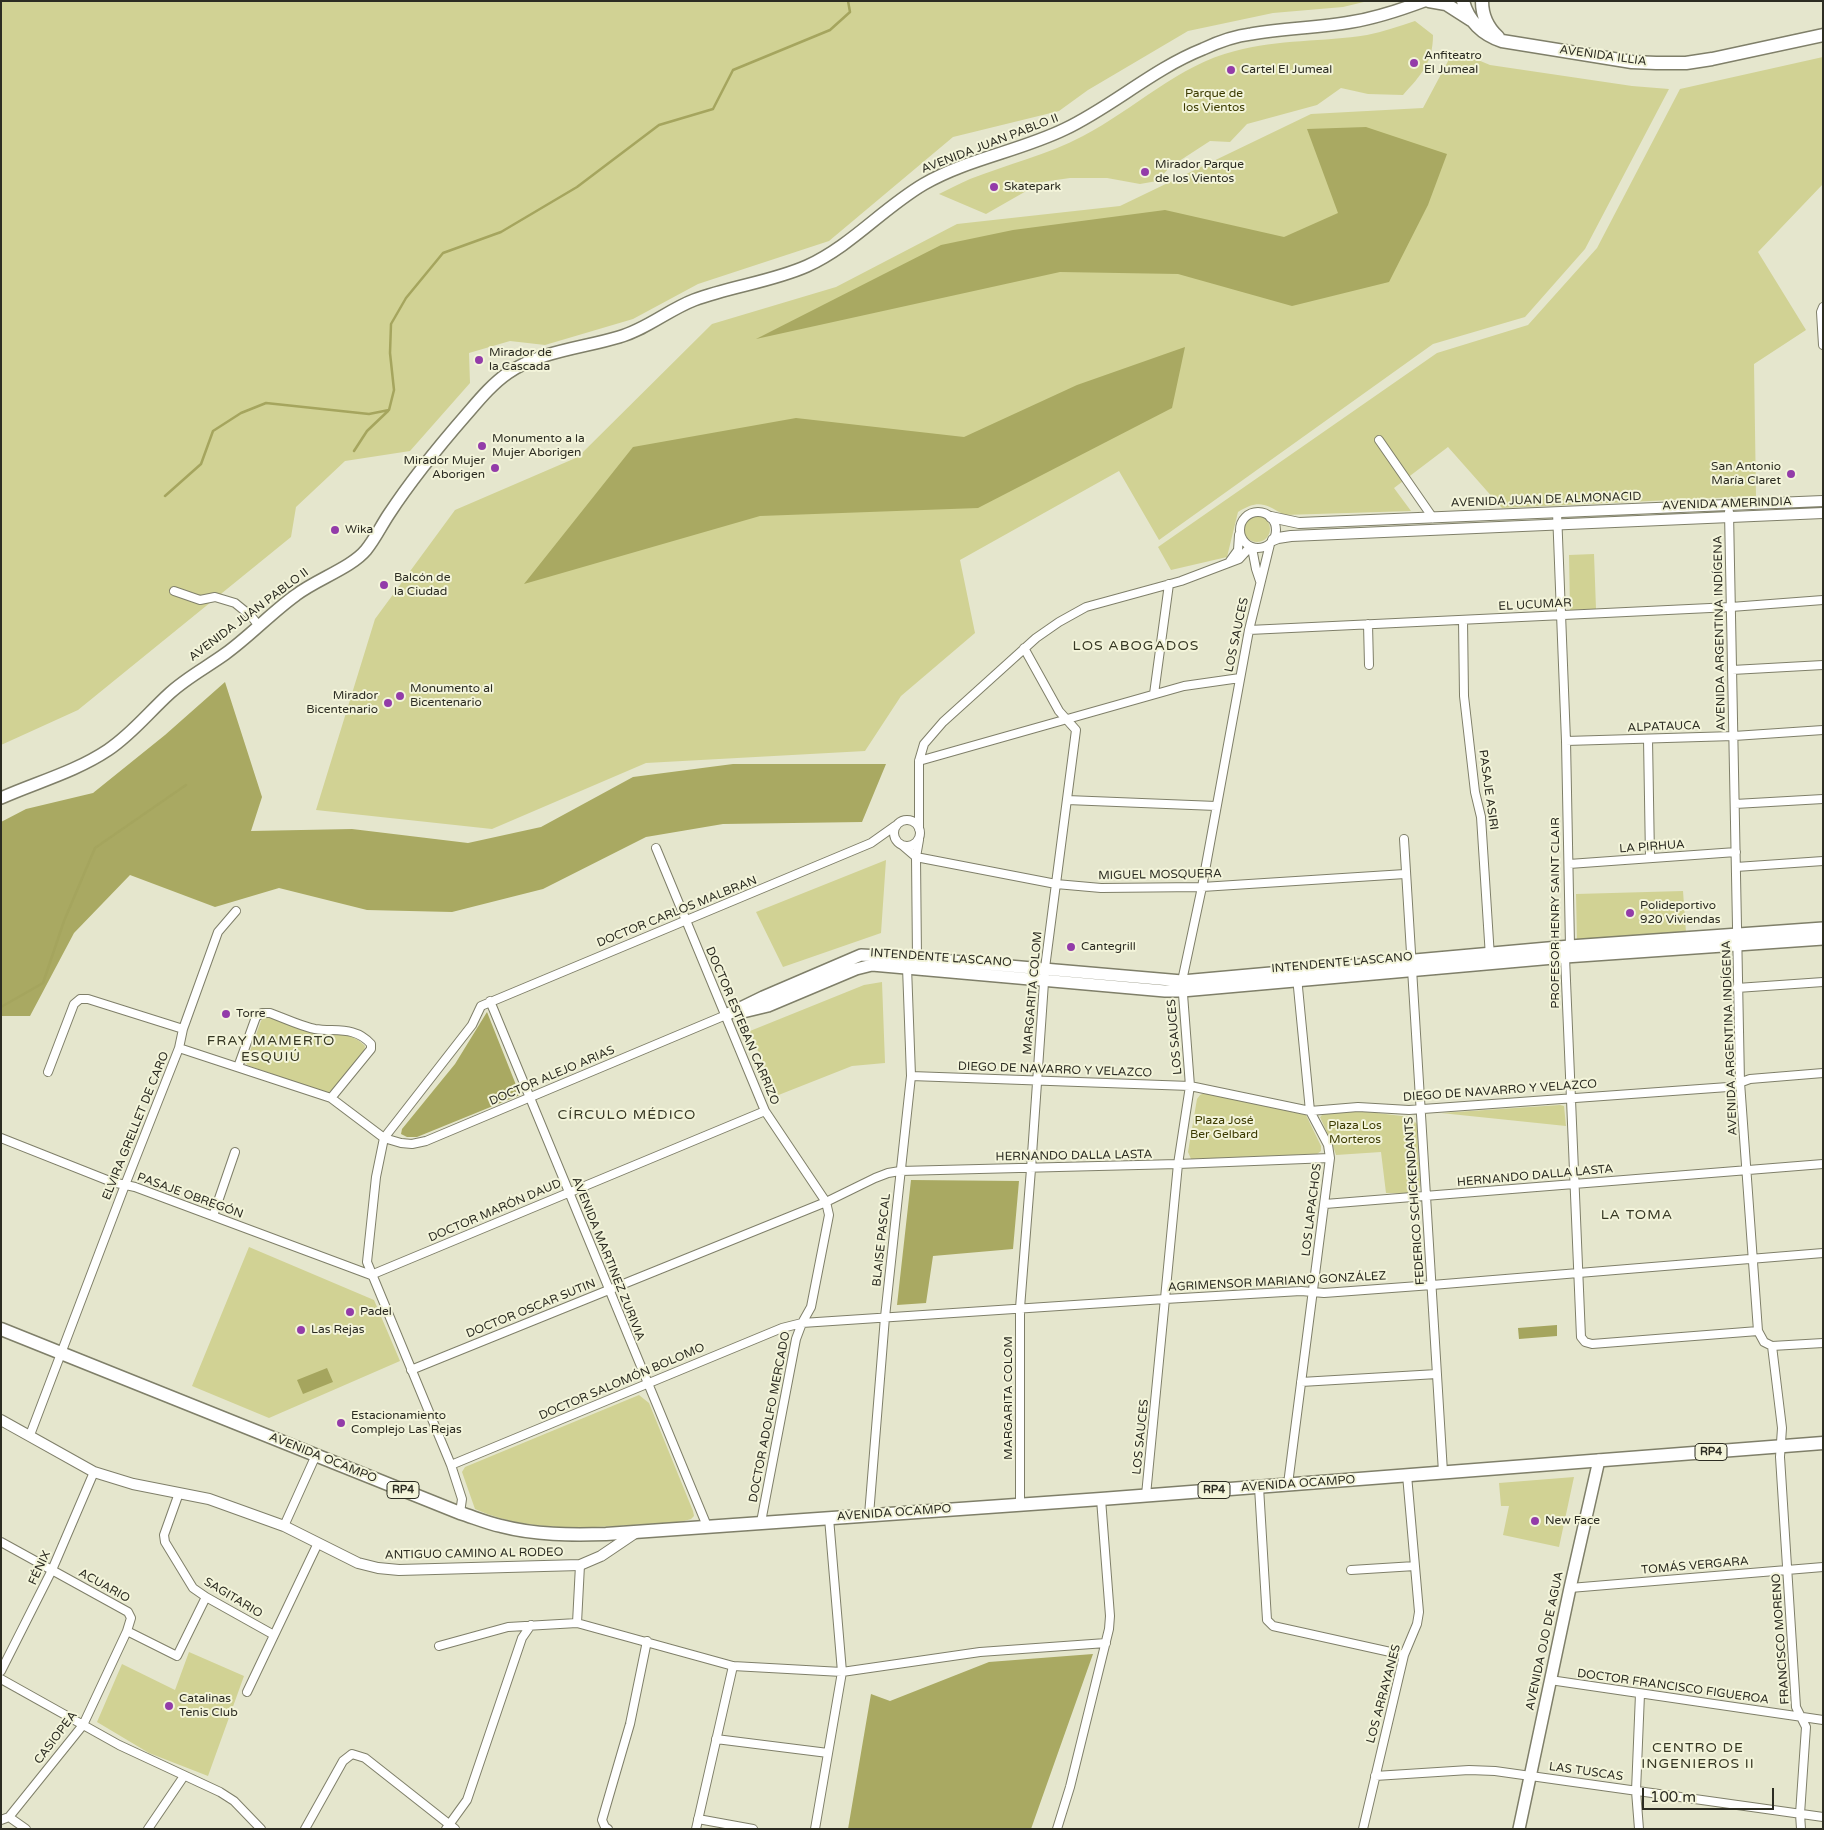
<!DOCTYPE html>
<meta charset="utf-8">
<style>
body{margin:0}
#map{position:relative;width:1824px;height:1830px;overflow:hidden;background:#e5e6cd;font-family:"Varela Round",sans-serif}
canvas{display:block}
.frame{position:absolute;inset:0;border:2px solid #2c2c22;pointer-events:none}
.scale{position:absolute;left:1642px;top:1788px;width:132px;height:22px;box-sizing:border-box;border:2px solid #2c2c22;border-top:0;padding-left:6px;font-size:15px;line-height:18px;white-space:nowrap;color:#2c2c22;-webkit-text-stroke:4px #f3f4da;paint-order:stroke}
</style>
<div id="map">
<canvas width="1824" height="1830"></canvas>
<div class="frame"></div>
<div class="scale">100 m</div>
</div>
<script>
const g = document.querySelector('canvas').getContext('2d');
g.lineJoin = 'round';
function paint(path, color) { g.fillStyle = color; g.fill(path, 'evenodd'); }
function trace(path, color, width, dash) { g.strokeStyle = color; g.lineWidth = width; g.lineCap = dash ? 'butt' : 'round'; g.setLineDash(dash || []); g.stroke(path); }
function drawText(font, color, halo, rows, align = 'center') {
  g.font = font + ' "Varela Round",sans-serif'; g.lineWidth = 4; g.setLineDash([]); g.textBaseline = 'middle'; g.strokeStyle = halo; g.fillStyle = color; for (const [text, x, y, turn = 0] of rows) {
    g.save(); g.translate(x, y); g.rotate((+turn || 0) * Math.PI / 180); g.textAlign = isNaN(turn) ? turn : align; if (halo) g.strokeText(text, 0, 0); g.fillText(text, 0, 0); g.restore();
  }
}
paint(new Path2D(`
 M 1,1 L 1368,1 L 1343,7 L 1273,13 L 1188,31 L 1088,90 L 1059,111 L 953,137 L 829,241 L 698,284 L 633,319 L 545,345 L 510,341 L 469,353 L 470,383 L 410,451 L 345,461 L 296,507 L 291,537 L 78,710 L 1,745 Z
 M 1415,21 L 1433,35 C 1433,63 1421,75 1403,95 L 1368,94 L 1341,88 L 1317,105 L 1247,124 L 1230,142 L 1210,141 L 1170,167 L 1157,181 L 1140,184 L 1107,178 L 1070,178 L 1042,182 L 986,214 L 939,194 C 949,189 959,184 970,179 C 1008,164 1047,155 1083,136 C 1135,109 1178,65 1235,51 C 1278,39 1324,42 1367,35 C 1383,32 1399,26 1415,21 Z
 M 1454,50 L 1490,65 L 1632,86 L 1669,89 L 1585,249 L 1525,317 L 1433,344 L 1159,540 L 1119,471 L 960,560 L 975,633 L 901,696 L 865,751 L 646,763 L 492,829 L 316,810 L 375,619 L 455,510 L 578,457 L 712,324 L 836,287 L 957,224 L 1120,206 L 1311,114 L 1423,108 Z
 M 1823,57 L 1823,184 L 1758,252 L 1806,330 L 1754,364 L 1756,496 L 1502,508 L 1448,447 L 1394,488 L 1411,511 L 1284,515 C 1264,503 1258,500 1238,512 L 1227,557 L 1171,570 L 1158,547 L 1437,353 L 1528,325 L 1597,248 L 1680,89 Z
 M1244 529a13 13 0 1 1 26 0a13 13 0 1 1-26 0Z
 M 1594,554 L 1596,609 L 1570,610 L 1569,555 Z
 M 886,860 L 881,933 L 783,967 L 756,912 Z
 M 1683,891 L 1686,932 L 1577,942 L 1576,894 Z
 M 882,982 L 885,1063 L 852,1066 L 776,1096 L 750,1031 L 864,985 Z
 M 264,1017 L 269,1017 C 283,1022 299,1029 314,1032 C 331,1035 352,1031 365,1046 L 364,1051 L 333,1089 L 329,1092 L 323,1092 L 247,1065 L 246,1062 L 261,1021 Z
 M 1204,1093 L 1306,1115 L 1321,1146 L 1321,1151 L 1317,1154 L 1191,1159 L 1188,1152 L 1197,1099 L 1200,1095 Z
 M 1560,1105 L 1564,1106 L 1566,1126 L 1441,1113 Z
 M 1361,1111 L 1410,1117 L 1417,1124 L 1420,1186 C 1413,1196 1397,1193 1386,1193 L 1381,1152 L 1336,1155 L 1333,1146 L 1320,1117 L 1323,1114 Z
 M 249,1247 L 374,1300 L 400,1361 L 269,1418 L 192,1386 Z
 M 639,1395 L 649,1403 L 693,1511 L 694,1516 L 691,1519 C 678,1524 660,1523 646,1524 C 589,1528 529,1533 475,1509 L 462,1472 L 465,1467 Z
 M 1574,1477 L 1559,1547 L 1503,1535 L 1509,1506 L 1501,1506 L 1499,1483 Z
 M 189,1652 L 244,1676 L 208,1776 L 149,1753 L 97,1722 L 122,1664 L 175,1690 Z`), '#d1d294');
paint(new Path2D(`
 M 1366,127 L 1447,154 L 1428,205 L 1389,282 L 1292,306 L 1178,274 L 1060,272 L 756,339 L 941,245 L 1013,230 L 1165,210 L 1284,237 L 1338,213 L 1307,129 Z
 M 1185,347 L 1172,408 L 978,508 L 760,516 L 524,584 L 633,447 L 796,418 L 964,437 L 1077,385 Z
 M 225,682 L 262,797 L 251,831 L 352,829 L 468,843 L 541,827 L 633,777 L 733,764 L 886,764 L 862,822 L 723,824 L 646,837 L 543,889 L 452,912 L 367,910 L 279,888 L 215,907 L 130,875 L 74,933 L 30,1016 L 1,1016 L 1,822 L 26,809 L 93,793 L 165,735 Z
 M 487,1012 L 520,1095 L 417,1137 L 407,1137 L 401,1134 L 402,1129 L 455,1064 Z
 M 911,1180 L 1019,1181 L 1013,1249 L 933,1256 L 926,1303 L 897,1305 Z
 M 1093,1654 L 1031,1829 L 848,1829 L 871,1694 L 890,1701 L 989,1662 Z`), '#a9a962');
paint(new Path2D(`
 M 1557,1325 L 1557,1336 L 1519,1339 L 1518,1328 Z
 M 327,1368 L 333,1382 L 303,1394 L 297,1380 Z`), '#a5a55e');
trace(new Path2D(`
 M 354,451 L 367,431 L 388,411
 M 165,496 L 201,464 L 213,431 L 241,413 L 266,403 L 369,414 L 389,410 L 394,390 L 390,353 L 391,324 L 406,298 L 443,253 L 501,232 L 577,187 L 659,125 L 713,109 L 733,70 L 830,30 L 850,12 L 848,1
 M 1,1007 L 43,983 L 64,921 L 95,848 L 186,785`), '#a5a55e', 2.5);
const minor = new Path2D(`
 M 1823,307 L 1821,312 L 1823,345
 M 1379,440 L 1433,518
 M1240 530a18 18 0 1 1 36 0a18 18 0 1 1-36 0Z
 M 1557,512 L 1566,741 L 1570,946 L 1565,957 L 1581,1337 L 1585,1342 L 1592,1344 L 1758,1331
 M 1729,512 L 1740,1082 L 1758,1331 L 1764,1342 L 1772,1346 L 1823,1343
 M 1252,548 L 1256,569 L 1260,581
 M 1230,561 L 1238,550 L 1239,535
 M 174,591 L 200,600 L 215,597 L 235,603 L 251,616 L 259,626
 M 1463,620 L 1464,696 L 1475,792 L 1481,817 L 1490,957
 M 1368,624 L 1369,665
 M 1249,630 L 1731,607 L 1823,600
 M 1732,670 L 1823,665
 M 1154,694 L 1169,584
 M 1648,739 L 1650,858
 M 1566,741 L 1734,736 L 1823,730
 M 919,761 L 1184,686 L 1240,678
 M 1067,800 L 1216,806
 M 1735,804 L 1823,799
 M894 833a13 13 0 1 1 26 0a13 13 0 1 1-26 0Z
 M 919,829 L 919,761 L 924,744 L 943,722 L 1036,638 L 1059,622 L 1086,607 L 1181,581 L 1239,559 L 1250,547
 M 1404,839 L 1443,1472
 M 902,845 L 916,857 L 1056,884 L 1101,888 L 1202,887 L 1405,874
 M 656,848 L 765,1111 L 826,1202 L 829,1215 L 811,1307 L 802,1323 L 796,1339 L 761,1522
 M 1569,864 L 1736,852
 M 1736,867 L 1823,861
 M 1737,988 L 1823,982
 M 490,1001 L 707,1526
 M 179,1048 L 331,1098 L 384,1138 L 401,1143 L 412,1144 L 426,1141 L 726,1015
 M 238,1067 L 256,1017 L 262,1013 L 270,1013 C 284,1018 300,1026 315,1029 C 336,1032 355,1026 371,1044 L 371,1049 L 331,1098
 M 48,1072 L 74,1004 L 80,999 L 88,999 L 183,1029
 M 911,1076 L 1190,1086 L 1310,1111 L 1358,1107 L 1409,1110 L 1728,1087 L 1750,1079 L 1823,1073
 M 1,1138 L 112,1182 L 135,1187 L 371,1275
 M 1325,1204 L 1823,1164
 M 213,1216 L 235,1152
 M 371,1275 L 765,1111
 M 1772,1346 L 1782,1428 L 1780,1457 L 1796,1707 L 1806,1727 L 1800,1814 L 1801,1829
 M 411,1370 L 826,1202 L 875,1178 L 888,1173 L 900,1171 L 1178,1164 L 1330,1158
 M 1301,1382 L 1437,1374
 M 30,1435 L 125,1185 L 179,1048 L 183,1029 L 218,932 L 236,911
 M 451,1465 L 782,1328 L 802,1323 L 1165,1299 L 1301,1291 L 1324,1293 L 1432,1285 L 1823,1253
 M 1288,1484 L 1330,1158 L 1328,1145 L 1310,1111 L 1297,977
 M 1259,1487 L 1267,1620 L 1273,1626 L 1404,1655
 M 179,1493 L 164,1535 L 165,1542 L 193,1588 L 206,1597 L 274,1635
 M 1146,1495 L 1178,1164 L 1190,1086 L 1182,981 L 1202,887 L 1249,630 L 1270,544
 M 1020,1505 L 1020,1308 L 1031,1169 L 1045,968 L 1076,730 L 1059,711 L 1024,648
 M 460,1513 L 462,1499 L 451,1465 L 367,1262 L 376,1177 L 384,1138 L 472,1025 L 481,1006 L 871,843 L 895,826
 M 869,1515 L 885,1317 L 911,1076 L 907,967 L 917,958 L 916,857 L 919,840
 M 284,1526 L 316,1455
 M 1,1542 L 128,1612 L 131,1618 L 127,1631 L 83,1725 L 9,1817 L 1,1820
 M 1351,1570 L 1415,1566
 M 1570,1588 L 1823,1567
 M 577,1623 L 580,1565
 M 127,1631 L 177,1656 L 206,1597
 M 439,1646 L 508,1627 L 577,1623 L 733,1666 L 842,1672 L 980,1652 L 1106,1643
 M 1,1671 L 52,1570 L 94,1472
 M 1,1679 L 119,1745 L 220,1792 L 234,1801 L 261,1829
 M 1550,1680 L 1823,1720
 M 247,1692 L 318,1543
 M 716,1739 L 828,1753
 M 1375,1776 L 1469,1770 L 1495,1771 L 1823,1817
 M 9,1817 L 26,1829
 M 698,1819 L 753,1829
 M 148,1829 L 184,1776
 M 305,1829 L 343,1761 L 352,1754 L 365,1758 L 455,1829
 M 446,1829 L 467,1800 L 522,1638 L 531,1625
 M 608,1829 L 605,1827 L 602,1820 L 630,1724 L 647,1641
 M 696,1829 L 733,1666
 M 815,1829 L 842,1672 L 829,1518
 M 1057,1829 L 1070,1787 L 1109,1629 L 1110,1616 L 1101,1499
 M 1363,1829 L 1404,1655 L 1417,1624 L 1419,1612 L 1407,1475
 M 1639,1829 L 1636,1791 L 1640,1694`);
const tertiary = new Path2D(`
 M 1271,517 L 1299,523 L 1823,501
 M 1273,540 L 1278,538 L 1291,536 L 1823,513
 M 1,1420 L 94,1472 L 133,1484 L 209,1499 L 284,1526 L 358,1563 L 378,1568 L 399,1570 L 580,1565 L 601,1556 L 638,1531`);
const secondary = new Path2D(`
 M 1,798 C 37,782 75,772 108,750 C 132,734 149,712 170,693 C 186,678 207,667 225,654 C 250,636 271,613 296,595 C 317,579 351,568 366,550 C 375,539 381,526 389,514 C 412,479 439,446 466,415 C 479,400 492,384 508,373 C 540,351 583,348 619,337 C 647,329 668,310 694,300 C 731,286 771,282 807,266 C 851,246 883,208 924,184 C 967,159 1020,151 1065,129 C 1113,106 1153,69 1203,49 C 1218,42 1234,36 1251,34 C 1284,28 1318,28 1351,22 C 1376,18 1400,10 1424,1
 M 743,1012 L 768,1006 L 856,969 L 872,965 L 1165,991 L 1182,991 L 1565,957 L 1823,939
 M 726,1015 L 763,997 L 861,955 L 917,958 L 1182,981 L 1570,946 L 1823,928
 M 1519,1829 L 1570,1588 L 1599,1460`);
const primary = new Path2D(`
 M 1429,1 L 1446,4 L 1471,20
 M 1463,1 C 1468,21 1483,35 1502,41 L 1632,62 L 1656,63 L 1686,63 L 1712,59 L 1823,35
 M 1482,1 C 1482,16 1487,27 1498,37
 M 1,1329 L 460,1513 C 473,1517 487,1523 501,1526 C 535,1535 571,1535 606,1534 L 1101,1499 L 1823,1443`);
trace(minor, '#7f7f69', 10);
trace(tertiary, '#7f7f69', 12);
trace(secondary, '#7f7f69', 14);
trace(primary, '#7f7f69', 15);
trace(minor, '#fff', 8);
trace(tertiary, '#fff', 10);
trace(secondary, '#fff', 11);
trace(primary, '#fff', 12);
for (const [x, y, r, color] of [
 [1414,63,5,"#933ca9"],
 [1231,70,5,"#933ca9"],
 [1145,172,5,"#933ca9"],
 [994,187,5,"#933ca9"],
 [479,360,5,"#933ca9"],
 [482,446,5,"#933ca9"],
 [495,468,5,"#933ca9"],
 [1791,474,5,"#933ca9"],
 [335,530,5,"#933ca9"],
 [384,585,5,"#933ca9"],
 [400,696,5,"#933ca9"],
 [388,703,5,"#933ca9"],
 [1630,913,5,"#933ca9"],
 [1071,947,5,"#933ca9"],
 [226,1014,5,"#933ca9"],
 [350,1312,5,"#933ca9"],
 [301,1330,5,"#933ca9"],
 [341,1423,5,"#933ca9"],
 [1535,1521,5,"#933ca9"],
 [169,1706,5,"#933ca9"]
]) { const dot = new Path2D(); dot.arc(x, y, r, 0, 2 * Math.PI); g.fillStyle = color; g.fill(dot); trace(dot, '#f3f4da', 2); }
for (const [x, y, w] of [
 [1711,1452,32],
 [403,1490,32],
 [1214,1490,32]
]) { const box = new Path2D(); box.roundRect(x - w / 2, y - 8.5, w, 17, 4); g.fillStyle = '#f3f4da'; g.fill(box); trace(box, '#2c2c22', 1); }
drawText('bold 11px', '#2c2c22', null, [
 ["RP4",1711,1452],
 ["RP4",403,1490],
 ["RP4",1214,1490]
]);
drawText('12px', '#2c2c22', '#f3f4da', [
 ["Anfiteatro",1424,56],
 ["El Jumeal",1424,70],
 ["Cartel El Jumeal",1241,70],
 ["Mirador Parque",1155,165],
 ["de los Vientos",1155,179],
 ["Skatepark",1004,187],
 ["Mirador de",489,353],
 ["la Cascada",489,367],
 ["Monumento a la",492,439],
 ["Mujer Aborigen",492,453],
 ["Mirador Mujer",485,461,"right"],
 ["Aborigen",485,475,"right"],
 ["San Antonio",1781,467,"right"],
 ["María Claret",1781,481,"right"],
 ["Wika",345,530],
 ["Balcón de",394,578],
 ["la Ciudad",394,592],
 ["Monumento al",410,689],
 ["Bicentenario",410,703],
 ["Mirador",378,696,"right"],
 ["Bicentenario",378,710,"right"],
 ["Polideportivo",1640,906],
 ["920 Viviendas",1640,920],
 ["Cantegrill",1081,947],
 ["Torre",236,1014],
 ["Padel",360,1312],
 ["Las Rejas",311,1330],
 ["Estacionamiento",351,1416],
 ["Complejo Las Rejas",351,1430],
 ["New Face",1545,1521],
 ["Catalinas",179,1699],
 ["Tenis Club",179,1713]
], 'left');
drawText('12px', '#2c2c22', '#f3f4da', [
 ["AVENIDA ILLIA",1603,56,8],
 ["AVENIDA JUAN PABLO II",990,144,-21],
 ["AVENIDA JUAN DE ALMONACID",1546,500,-2],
 ["AVENIDA AMERINDIA",1727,504,-2],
 ["EL UCUMAR",1535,605,-3],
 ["AVENIDA JUAN PABLO II",249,615,-37],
 ["AVENIDA ARGENTINA INDÍGENA",1720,633,-91],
 ["LOS SAUCES",1237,635,-78],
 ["ALPATAUCA",1664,727,-2],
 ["PASAJE ASIRI",1488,790,82],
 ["LA PIRHUA",1652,847,-4],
 ["MIGUEL MOSQUERA",1160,875,-1],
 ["DOCTOR CARLOS MALBRAN",677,912,-22],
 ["PROFESOR HENRY SAINT CLAIR",1556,913,-90],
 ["INTENDENTE LASCANO",941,958,4],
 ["INTENDENTE LASCANO",1342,963,-5],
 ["MARGARITA COLOM",1033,993,-85],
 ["DOCTOR ESTEBAN CARRIZO",742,1026,67],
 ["LOS SAUCES",1175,1037,-95],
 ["AVENIDA ARGENTINA INDÍGENA",1730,1038,-92],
 ["DIEGO DE NAVARRO Y VELAZCO",1055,1070,2],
 ["DOCTOR ALEJO ARIAS",552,1076,-23],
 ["DIEGO DE NAVARRO Y VELAZCO",1500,1091,-4],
 ["ELVIRA GRELLET DE CARO",136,1126,-68],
 ["HERNANDO DALLA LASTA",1074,1156,-1],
 ["HERNANDO DALLA LASTA",1535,1176,-5],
 ["PASAJE OBREGÓN",190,1196,20],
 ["FEDERICO SCHICKENDANTS",1415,1201,-94],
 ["LOS LAPACHOS",1312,1210,-83],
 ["DOCTOR MARÓN DAUD",495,1211,-23],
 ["BLAISE PASCAL",882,1240,-84],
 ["AVENIDA MARTINEZ ZURIVIA",608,1259,68],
 ["AGRIMENSOR MARIANO GONZÁLEZ",1277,1282,-3],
 ["DOCTOR OSCAR SUTIN",531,1309,-22],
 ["DOCTOR SALOMÓN BOLOMO",622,1382,-23],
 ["MARGARITA COLOM",1009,1398,-90],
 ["DOCTOR ADOLFO MERCADO",770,1417,-79],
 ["LOS SAUCES",1141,1437,-84],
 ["AVENIDA OCAMPO",323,1458,22],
 ["AVENIDA OCAMPO",1298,1484,-4],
 ["AVENIDA OCAMPO",894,1513,-4],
 ["ANTIGUO CAMINO AL RODEO",474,1554,-1],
 ["TOMÁS VERGARA",1695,1566,-5],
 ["FÉNIX",40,1568,-65],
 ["ACUARIO",104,1586,29],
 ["SAGITARIO",233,1598,31],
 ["FRANCISCO MORENO",1781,1639,-94],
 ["AVENIDA OJO DE AGUA",1545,1641,-78],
 ["DOCTOR FRANCISCO FIGUEROA",1673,1687,8],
 ["LOS ARRAYANES",1384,1694,-75],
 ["CASIOPEA",56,1738,-53],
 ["LAS TUSCAS",1586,1772,8]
]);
drawText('12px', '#3b3a00', '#f3f4da', [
 ["Parque de",1214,94],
 ["los Vientos",1214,108],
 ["Plaza José",1224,1121],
 ["Ber Gelbard",1224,1135],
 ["Plaza Los",1355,1126],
 ["Morteros",1355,1140]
]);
g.letterSpacing = '1px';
drawText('14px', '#363723', '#f3f4da', [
 ["LOS ABOGADOS",1136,646],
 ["FRAY MAMERTO",271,1041],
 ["ESQUIÚ",271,1057],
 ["CÍRCULO MÉDICO",627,1115],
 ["LA TOMA",1637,1215],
 ["CENTRO DE",1698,1748],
 ["INGENIEROS II",1698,1764]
]);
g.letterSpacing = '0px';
</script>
